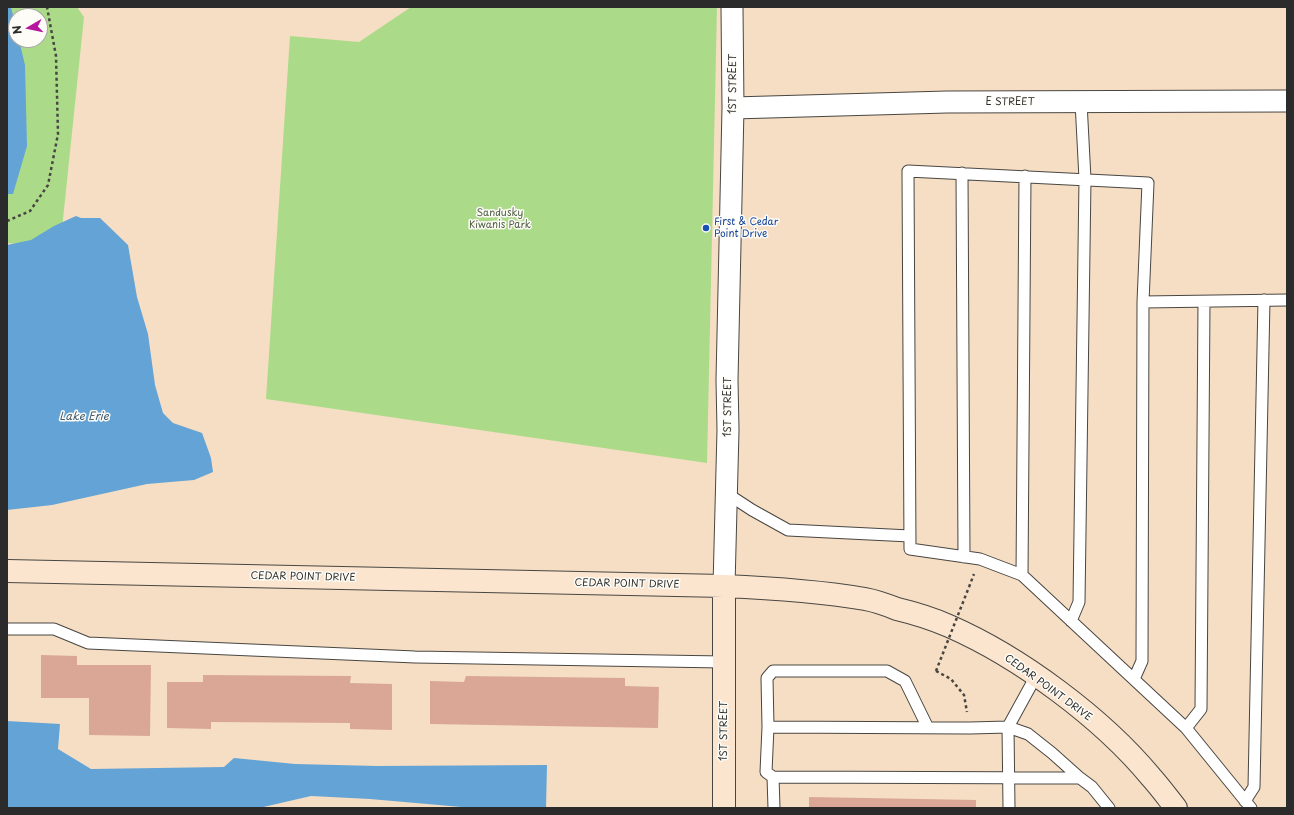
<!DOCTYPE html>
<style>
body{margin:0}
#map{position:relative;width:1294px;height:815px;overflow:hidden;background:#f5dec3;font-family:"Playpen Sans",sans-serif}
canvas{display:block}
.frame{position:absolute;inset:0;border:8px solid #2b2b2b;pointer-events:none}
.north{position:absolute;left:8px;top:8px;width:40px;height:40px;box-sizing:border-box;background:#fdfcf7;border:1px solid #a9a8a5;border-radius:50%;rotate:261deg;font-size:11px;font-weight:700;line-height:16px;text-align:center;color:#2b2b2b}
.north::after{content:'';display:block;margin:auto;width:14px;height:18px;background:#b5179e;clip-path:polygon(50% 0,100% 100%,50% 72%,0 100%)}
</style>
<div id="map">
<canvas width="1294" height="815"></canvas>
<div class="frame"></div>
<div class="north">N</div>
</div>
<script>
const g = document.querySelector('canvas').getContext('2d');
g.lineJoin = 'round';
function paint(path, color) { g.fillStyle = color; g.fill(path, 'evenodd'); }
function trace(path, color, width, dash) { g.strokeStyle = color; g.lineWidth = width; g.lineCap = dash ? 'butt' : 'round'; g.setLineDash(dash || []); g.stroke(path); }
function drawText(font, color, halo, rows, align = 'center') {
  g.font = font + ' "Playpen Sans",sans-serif'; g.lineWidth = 3; g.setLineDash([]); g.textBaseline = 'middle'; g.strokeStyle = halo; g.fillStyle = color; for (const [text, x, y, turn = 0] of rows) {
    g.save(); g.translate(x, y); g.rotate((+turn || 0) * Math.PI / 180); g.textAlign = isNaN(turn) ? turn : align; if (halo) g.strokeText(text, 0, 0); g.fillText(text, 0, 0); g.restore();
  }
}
paint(new Path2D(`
 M 7,7 L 77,7 L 84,17 L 60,248 L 7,243 ZM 16,16 L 40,16 L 40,40 L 16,40 Z
 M 411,7 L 717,7 L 707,463 L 266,399 L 290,36 L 359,42 Z`), '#abdb89');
paint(new Path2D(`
 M 7,7 L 11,7 L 16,28 L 16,40 L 19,40 L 25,65 L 27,146 L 13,194 L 7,194 Z
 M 76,216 L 81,218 L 100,218 L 128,245 L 137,297 L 148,334 L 155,385 L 163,413 L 173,423 L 202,433 L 211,458 L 213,472 L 194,480 L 147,484 L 52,505 L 7,510 L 7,245 L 31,240 L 54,226 Z
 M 7,721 L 60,724 L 58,749 L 91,769 L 224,767 L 234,758 L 295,764 L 377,766 L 547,765 L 546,808 L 473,808 L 370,799 L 311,796 L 259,808 L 7,808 Z`), '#63a3d6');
paint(new Path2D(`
 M 41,655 L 77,656 L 77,665 L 151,665 L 150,736 L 89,735 L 89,698 L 41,698 Z
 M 203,675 L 351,676 L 350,683 L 392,684 L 392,730 L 350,729 L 350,723 L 211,722 L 211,729 L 167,728 L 167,682 L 203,682 Z
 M 466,676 L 625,678 L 625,686 L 659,687 L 658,728 L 430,724 L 430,681 L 464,682 Z
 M 809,797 L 976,800 L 976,808 L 809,808 Z`), '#daa797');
const lane = new Path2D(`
 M 962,173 L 964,557
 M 726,493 L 752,510 L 788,530 L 910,536
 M 1022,575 L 1025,176
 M 1071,621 L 1079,602 L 1085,179 L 1081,102
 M 7,629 L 54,629 L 88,643 L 415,657 L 723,662
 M 1134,679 L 1142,661 L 1143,302
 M 768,727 L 970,728 L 1008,727 L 1028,734 L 1052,753 L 1080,778
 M 928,728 L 905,681 L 887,671 L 773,671 L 767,678 L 768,727 L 766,772 L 773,777 L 1080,778 L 1092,787 L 1109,808
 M 1186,728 L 1201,709 L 1204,302
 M 773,777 L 774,808
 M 1245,801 L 1254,787 L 1264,300
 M 1009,808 L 1008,727 L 1036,676
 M 1251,808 L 1186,728 L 1022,575 L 980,559 L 910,549 L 908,171 L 1148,183 L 1143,302 L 1287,300`);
const street = new Path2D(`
 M 733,108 L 947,102 L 1287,101
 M 724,586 L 728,430 L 727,380 L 733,108 L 732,7`);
const secondary = new Path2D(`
 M 7,571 L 724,586 C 771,588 818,591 865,599 C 876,601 887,605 897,609 C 914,613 933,619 949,626 C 1020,657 1102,718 1151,777 C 1160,787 1168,798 1176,808
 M 724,586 L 724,808`);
trace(lane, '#494642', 13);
trace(street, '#494642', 23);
trace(secondary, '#494642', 24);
trace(new Path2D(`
 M 7,221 L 30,211 L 48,185 L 58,134 L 56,56 L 47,7
 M 969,587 L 974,574
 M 936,671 L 951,679 L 964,695 L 967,712`), '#494642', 2.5, [3, 3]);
trace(lane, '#fff', 11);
trace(street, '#fff', 21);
trace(secondary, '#fbe5cf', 22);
trace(new Path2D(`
 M 936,671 L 969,587`), '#494642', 2.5, [3, 3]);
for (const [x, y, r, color] of [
 [706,228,4,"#1a4fb4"]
]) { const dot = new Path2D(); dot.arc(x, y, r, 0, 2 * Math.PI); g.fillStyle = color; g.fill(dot); trace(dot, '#fdfcf7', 1.5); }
drawText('10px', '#2b2b2b', '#fdfcf7', [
 ["1ST STREET",733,84,-90],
 ["E STREET",1010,102],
 ["1ST STREET",728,407,-90],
 ["CEDAR POINT DRIVE",303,577,1],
 ["CEDAR POINT DRIVE",627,584,1],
 ["CEDAR POINT DRIVE",1048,688,36],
 ["1ST STREET",724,731,-90]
]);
drawText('10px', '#516047', '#fdfcf7', [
 ["Sandusky",500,213],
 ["Kiwanis Park",500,225]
]);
drawText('10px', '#164399', '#fdfcf7', [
 ["First & Cedar",714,222],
 ["Point Drive",714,234]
], 'left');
drawText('italic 11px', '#415b6f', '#fdfcf7', [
 ["Lake Erie",84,417]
]);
</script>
